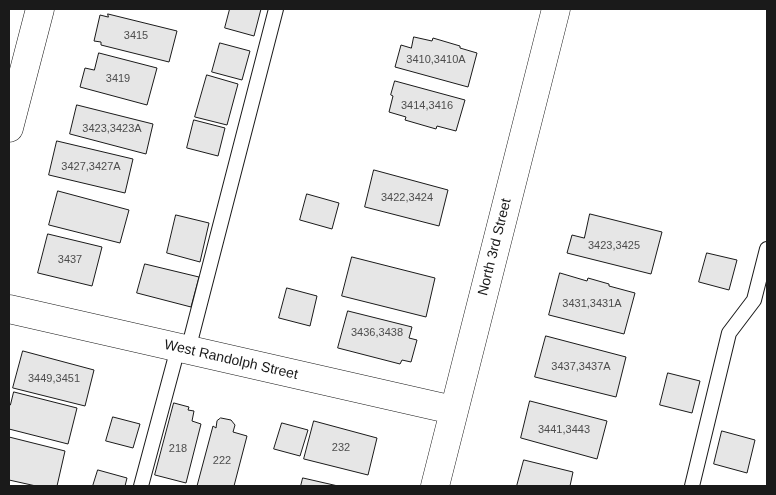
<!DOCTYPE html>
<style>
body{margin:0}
#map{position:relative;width:776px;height:495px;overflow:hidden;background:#fff;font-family:Arial,sans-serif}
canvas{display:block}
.frame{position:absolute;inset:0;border:10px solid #1a1a1a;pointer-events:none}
</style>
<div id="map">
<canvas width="776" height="495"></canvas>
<div class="frame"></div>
</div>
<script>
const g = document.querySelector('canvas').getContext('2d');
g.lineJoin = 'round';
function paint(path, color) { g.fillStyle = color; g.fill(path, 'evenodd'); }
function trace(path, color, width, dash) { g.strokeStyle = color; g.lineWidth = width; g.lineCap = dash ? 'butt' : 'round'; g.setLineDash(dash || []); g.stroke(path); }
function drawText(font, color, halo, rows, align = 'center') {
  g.font = font + ' Arial,sans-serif'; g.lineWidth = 4; g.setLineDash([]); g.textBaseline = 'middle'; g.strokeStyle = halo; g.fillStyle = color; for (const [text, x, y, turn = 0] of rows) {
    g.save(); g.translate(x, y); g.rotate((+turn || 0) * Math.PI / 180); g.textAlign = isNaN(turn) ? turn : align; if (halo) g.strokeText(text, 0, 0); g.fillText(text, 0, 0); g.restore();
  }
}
const building = new Path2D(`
 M 230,9 L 261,9 L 254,36 L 225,28 Z
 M 108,14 L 177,31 L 169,62 L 101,45 L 101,42 L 94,41 L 100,15 L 108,17 Z
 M 414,37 L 432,41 L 433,38 L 460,46 L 460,48 L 477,53 L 468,87 L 395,67 L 401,45 L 411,48 Z
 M 220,43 L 250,51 L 242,80 L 212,72 Z
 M 99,53 L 157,68 L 147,105 L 80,87 L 85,68 L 94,70 Z
 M 207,75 L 238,84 L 227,125 L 195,117 Z
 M 395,81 L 465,100 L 456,131 L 437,126 L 436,129 L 405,120 L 406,117 L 389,112 L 393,96 L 391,95 Z
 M 77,105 L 153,124 L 146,154 L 70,134 Z
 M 194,120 L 225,128 L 218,156 L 187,148 Z
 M 57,141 L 133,159 L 125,193 L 49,175 Z
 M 374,170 L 448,190 L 439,226 L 365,207 Z
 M 58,191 L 129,210 L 120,243 L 49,225 Z
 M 307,194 L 339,203 L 332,229 L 300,220 Z
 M 590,214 L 662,232 L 651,274 L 567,253 L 572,235 L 584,238 Z
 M 176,215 L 209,223 L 200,262 L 167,253 Z
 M 48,234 L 102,247 L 92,286 L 38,273 Z
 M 707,253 L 737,260 L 729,290 L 699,282 Z
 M 352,257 L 435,278 L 426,317 L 342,296 Z
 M 145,264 L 199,277 L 191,307 L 137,293 Z
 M 560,273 L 587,281 L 588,278 L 609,284 L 609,286 L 635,293 L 624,334 L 549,315 Z
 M 287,288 L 317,296 L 310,326 L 279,318 Z
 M 348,311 L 412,327 L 409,338 L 417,340 L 411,362 L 402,360 L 400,364 L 338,348 Z
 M 546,336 L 626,357 L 616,397 L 535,377 Z
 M 23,351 L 94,370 L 85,406 L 13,388 Z
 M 668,373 L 700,381 L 692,413 L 660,405 Z
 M 14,392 L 77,408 L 68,444 L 9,429 L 9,405 L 10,405 Z
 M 530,401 L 607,421 L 597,459 L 521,438 Z
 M 174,403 L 189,407 L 188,410 L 194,411 L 192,421 L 201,424 L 186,483 L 155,475 Z
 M 113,417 L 140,424 L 133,448 L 106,441 Z
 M 221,418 L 231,420 L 235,425 L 233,432 L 247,436 L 234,486 L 197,486 L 213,426 L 216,428 L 217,421 Z
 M 314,421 L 377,438 L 368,475 L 304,459 Z
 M 282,423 L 308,430 L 300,456 L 274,449 Z
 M 722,431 L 755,440 L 747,473 L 714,464 Z
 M 9,437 L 65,451 L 57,486 L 36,486 L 9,480 Z
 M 524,460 L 573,472 L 570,486 L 517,486 Z
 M 98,470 L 127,478 L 125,486 L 93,486 Z
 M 303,478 L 338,486 L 301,486 Z`);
paint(building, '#e6e6e6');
trace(building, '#1a1a1a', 1);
const service = new Path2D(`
 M 188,350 L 276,9
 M 141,486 L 178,348
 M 692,486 L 729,333 L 754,300 L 767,249`);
const minor = new Path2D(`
 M 9,128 L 40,9
 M 9,309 L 453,410
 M 435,486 L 556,9`);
trace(service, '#1a1a1a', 16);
trace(minor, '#1a1a1a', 29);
trace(service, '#fff', 14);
trace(minor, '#fff', 28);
drawText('11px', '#4d4d4d', null, [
 ["3415",136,36],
 ["3410,3410A",436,60],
 ["3419",118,79],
 ["3414,3416",427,106],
 ["3423,3423A",112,129],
 ["3427,3427A",91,167],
 ["3422,3424",407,198],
 ["3423,3425",614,246],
 ["3437",70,260],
 ["3431,3431A",592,304],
 ["3436,3438",377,333],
 ["3437,3437A",581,367],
 ["3449,3451",54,379],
 ["3441,3443",564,430],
 ["232",341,448],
 ["218",178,449],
 ["222",222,461]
]);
drawText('14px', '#1a1a1a', '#fff', [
 ["North 3rd Street",495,247,-76],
 ["West Randolph Street",231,360,13]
]);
</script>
